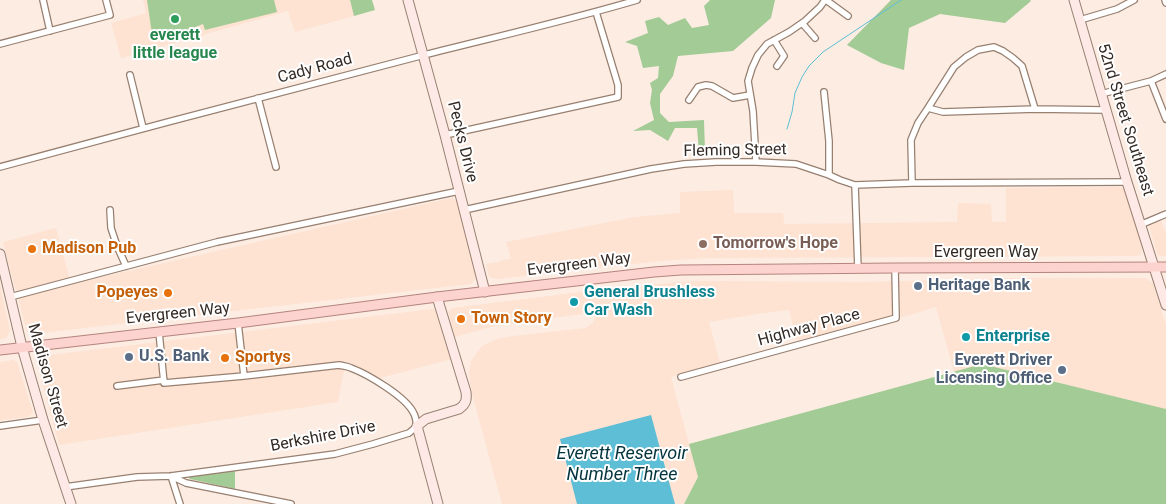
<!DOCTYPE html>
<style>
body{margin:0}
canvas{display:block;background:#fcece2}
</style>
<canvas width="1166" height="504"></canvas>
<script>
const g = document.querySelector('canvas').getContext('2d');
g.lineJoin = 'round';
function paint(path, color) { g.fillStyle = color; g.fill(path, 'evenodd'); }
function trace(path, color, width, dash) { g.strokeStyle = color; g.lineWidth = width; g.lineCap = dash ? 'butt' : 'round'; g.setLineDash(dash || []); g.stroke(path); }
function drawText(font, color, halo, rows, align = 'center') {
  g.font = font + ' Roboto,sans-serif'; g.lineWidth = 4; g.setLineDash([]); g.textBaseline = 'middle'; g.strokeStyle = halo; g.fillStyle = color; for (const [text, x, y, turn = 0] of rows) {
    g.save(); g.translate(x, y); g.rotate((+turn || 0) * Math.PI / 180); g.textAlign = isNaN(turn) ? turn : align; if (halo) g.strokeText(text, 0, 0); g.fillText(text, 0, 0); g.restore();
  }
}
paint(new Path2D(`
 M 143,0 L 350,0 L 354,16 L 295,32 L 288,11 L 121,58 L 111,23 L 146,13 Z
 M 1121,187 L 1125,190 L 1142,247 L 1142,251 L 1140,255 L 1136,256 L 706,258 L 660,261 L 497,279 L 489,277 L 486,264 L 500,262 L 503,260 L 511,259 L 506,242 L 635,217 L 680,213 L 680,192 L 733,190 L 734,213 L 783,213 L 784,224 L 957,222 L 958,203 L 991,204 L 992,222 L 1006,222 L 1006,188 Z
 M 452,198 L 458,202 L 478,276 L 471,284 L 32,334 L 27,332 L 3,242 L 56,228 L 71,284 Z
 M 1161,221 L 1166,234 L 1166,256 L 1160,256 L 1157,254 L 1149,225 Z
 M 1015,278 L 1145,278 L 1153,283 L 1166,325 L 1166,409 L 982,364 L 954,372 L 936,307 L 910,315 L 797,340 L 789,310 L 757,314 L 709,322 L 720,362 L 671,377 L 698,477 L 684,504 L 502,504 L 472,394 L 469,373 L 471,361 L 482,346 L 497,339 L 513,336 L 586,328 L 593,323 L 597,312 L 494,326 L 455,337 L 448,312 L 452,308 L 597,290 L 691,281 L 864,282 Z
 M 0,285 L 10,331 L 6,338 L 0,339 Z
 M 433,309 L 438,311 L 452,359 L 380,378 L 345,361 L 344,370 L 338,402 L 59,445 L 37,363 L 41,356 Z
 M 13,360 L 17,362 L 33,412 L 32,414 L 27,417 L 0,420 L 0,362 Z`), '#fee2d2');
paint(new Path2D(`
 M 147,0 L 274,0 L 277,12 L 205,30 L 203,24 C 188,30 173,39 157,40 L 152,34 Z
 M 350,0 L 372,0 L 375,10 L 354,16 Z
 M 710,0 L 775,0 L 771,18 L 733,51 L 678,56 L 673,76 L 660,94 L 660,113 L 669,122 L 704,120 L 705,151 L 699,152 L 697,128 L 675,128 L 668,141 L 650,130 L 633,131 L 654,120 L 650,103 L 652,90 L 650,83 L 658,78 L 659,66 L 643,68 L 637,46 L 625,42 L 648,33 L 645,21 L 659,17 L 668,25 L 685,18 L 692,28 L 709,25 L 704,6 Z
 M 891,0 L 1030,0 L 1031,1 L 1005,23 L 940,14 L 909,28 L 904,70 L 881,63 L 847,45 Z
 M 982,364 L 1166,409 L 1166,504 L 684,504 L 698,477 L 689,444 Z
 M 235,470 L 235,489 L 190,479 L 189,478 L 189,476 Z`), '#a3cb96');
paint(new Path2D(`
 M 651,415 L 675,504 L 577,504 L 560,439 Z`), '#5ebed6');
trace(new Path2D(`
 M 787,129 L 792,112 L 795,93 L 802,77 L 809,66 L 823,52 L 901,0`), '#5ebed6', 1);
const street = new Path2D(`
 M 43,0 L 50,31
 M 826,0 L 848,16
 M 1165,0 L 1166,3
 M 1080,20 L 1117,9 L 1134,0
 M 802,23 L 815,38
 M 774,40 L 784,56 L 777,66
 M 0,44 L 110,15 L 106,0
 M 130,75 L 143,128
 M 1151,81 L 1166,119
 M 824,92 L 829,141 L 829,175
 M 1101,94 L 1151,81 L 1166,74
 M 258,98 L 276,167
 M 689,100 L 698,87 L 706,85 L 712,86 L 733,98 L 750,95
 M 928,108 L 943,112 L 1035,109 L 1106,110
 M 445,135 L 618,97 L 618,85 L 596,12
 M 756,162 L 753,111 L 748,81 L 752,68 L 758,55 L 767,44 L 789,32 L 805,21 L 820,7 L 825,0
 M 0,167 C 141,129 283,91 424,55 C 495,37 566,21 637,0
 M 912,183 L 911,140 L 918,123 L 928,108 L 954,67 L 966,57 L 978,50 L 994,47 L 1003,51 L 1013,58 L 1022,66 L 1035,109
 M 855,185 L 858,269
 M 110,210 L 111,228 L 117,246 L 126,266
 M 464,210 L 651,169 L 684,164 L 716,162 L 756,162 L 796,164 L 829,175 L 840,180 L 855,185 L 912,183 L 1127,182
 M 1140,225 L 1166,214
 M 10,297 L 217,242 L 459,191
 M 238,323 L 244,376
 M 681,377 L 896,318 L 895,268
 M 117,386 L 164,380
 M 0,426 L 43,420
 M 171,476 L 186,483 L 291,504
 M 171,476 L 180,504
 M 65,487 L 137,477 L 171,476 L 335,454 L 373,444 L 409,433 L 417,426 C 416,422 416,417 414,414 C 407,397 367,374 351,368 C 347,366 343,366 339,365 L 244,376 L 164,383 L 159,332`);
const secondary = new Path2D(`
 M 408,0 L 445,135 L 485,292
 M 1074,0 L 1127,182 L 1166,305
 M 0,254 L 22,347 L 43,420 L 71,504
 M 437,297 L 466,392 C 467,400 466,404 459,409 L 426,419 L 417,426 L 438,504`);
const primary = new Path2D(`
 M 0,350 L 238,323 L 437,297 L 654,272 L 681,270 L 895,268 L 1166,267`);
trace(street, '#988071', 8);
trace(secondary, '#988071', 11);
trace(primary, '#b5847e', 11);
trace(street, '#fff', 5.5);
trace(secondary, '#fee9e7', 9);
trace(primary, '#fcd3ce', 9);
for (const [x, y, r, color] of [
 [175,19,5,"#2e9e5b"],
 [703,244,5,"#8d6e63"],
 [32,249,5,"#e8710a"],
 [918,286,5,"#5c6f8a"],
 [168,293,5,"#e8710a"],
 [574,302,5,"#0f9aa8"],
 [461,319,5,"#e8710a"],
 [966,337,5,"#0f9aa8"],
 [129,357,5,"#5c6f8a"],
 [225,358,5,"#e8710a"],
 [1062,370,5,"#5c6f8a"]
]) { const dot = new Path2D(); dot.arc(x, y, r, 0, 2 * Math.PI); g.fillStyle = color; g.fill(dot); trace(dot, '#fff', 2); }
drawText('bold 16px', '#27864d', '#fff', [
 ["everett",175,36],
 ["little league",175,54]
]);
drawText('16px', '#342a24', '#fff', [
 ["Cady Road",315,69,-15],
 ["52nd Street Southeast",1125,120,73],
 ["Pecks Drive",462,142,76],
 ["Fleming Street",735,151,-1],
 ["Evergreen Way",986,253],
 ["Evergreen Way",579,265,-7],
 ["Evergreen Way",178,314,-6],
 ["Highway Place",809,328,-15],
 ["Madison Street",47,376,74],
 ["Berkshire Drive",323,437,-11]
]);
drawText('bold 16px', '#785e54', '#fff', [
 ["Tomorrow's Hope",713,244]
], 'left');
drawText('bold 16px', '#c56008', '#fff', [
 ["Madison Pub",42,249],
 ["Popeyes",158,293,"right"],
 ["Town Story",471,319],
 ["Sportys",235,358]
], 'left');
drawText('bold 16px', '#4e5e75', '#fff', [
 ["Heritage Bank",928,286],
 ["U.S. Bank",139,357],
 ["Everett Driver",1052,361,"right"],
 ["Licensing Office",1052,379,"right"]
], 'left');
drawText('bold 16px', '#0d838f', '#fff', [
 ["General Brushless",584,293],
 ["Car Wash",584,311],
 ["Enterprise",976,337]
], 'left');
drawText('italic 18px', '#03333d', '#fff', [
 ["Everett Reservoir",622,454],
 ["Number Three",622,475]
]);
</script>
